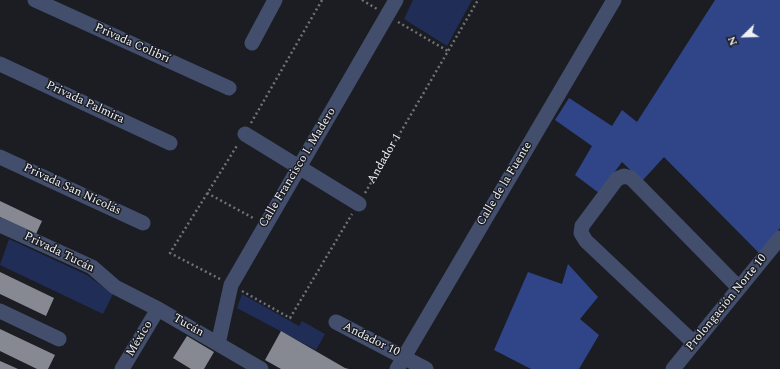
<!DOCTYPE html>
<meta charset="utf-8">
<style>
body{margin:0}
#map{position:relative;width:780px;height:369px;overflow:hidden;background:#1b1d23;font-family:Spectral,serif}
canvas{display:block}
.north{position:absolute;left:724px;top:16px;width:40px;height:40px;-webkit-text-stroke:3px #1b1d23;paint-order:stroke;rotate:247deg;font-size:11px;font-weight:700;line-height:16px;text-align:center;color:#eff1f5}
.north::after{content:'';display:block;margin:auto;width:14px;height:18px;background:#eff1f5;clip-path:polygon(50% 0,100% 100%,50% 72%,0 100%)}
</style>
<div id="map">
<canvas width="780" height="369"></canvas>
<div class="north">N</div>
</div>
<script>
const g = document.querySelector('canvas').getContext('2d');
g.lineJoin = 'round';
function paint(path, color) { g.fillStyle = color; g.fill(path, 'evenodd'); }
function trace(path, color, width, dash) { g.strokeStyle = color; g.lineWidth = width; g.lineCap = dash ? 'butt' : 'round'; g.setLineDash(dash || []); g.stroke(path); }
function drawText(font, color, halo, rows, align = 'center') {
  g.font = font + ' Spectral,serif'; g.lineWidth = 3; g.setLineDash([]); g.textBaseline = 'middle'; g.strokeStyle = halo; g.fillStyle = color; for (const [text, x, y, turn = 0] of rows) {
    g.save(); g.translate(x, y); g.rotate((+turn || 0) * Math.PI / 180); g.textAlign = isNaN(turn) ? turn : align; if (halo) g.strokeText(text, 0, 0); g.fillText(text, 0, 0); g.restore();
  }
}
paint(new Path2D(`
 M 413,0 L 472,0 L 447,46 L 404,19 Z
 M 9,239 L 87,275 L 113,294 L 103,314 L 0,265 Z
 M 242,294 L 299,326 L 302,321 L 325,334 L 316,350 L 237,308 Z`), '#202d56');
paint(new Path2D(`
 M 715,0 L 780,0 L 780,228 L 760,254 L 664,157 L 642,181 L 622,162 L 599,193 L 575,175 L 592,146 L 555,120 L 569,98 L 612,126 L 622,110 L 637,122 Z
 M 568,264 L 598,297 L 580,319 L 599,335 L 579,369 L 531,369 L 494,350 L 528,272 L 562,284 Z`), '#304588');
paint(new Path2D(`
 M 0,201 L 42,221 L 36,234 L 0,217 Z
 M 0,272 L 54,298 L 46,316 L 0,294 Z
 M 0,329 L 55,355 L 48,369 L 37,369 L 0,351 Z
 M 281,331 L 345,368 L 349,369 L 281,369 L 265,360 Z
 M 187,336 L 214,352 L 204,369 L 191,369 L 173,358 Z
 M 0,361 L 7,364 L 18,369 L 0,369 Z`), '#868991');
trace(new Path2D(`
 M 362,0 L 377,9
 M 398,22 L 448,51
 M 251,123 L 322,0
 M 207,193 L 255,219
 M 365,193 L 478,0
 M 220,279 L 170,253 L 238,144
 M 242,291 L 290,318 L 352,214`), '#707277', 2.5, [2, 3]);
trace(new Path2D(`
 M 35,0 L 229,88
 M 252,43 L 275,0
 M 0,64 L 170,143
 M 245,134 L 359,204
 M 0,157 L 143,223
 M 0,225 L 92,267 L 115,287 L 158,309 L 261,369
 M 0,311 L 59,339
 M 336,322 L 426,369
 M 694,343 L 586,241 L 581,233 L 582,226 L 617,179 L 624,176 L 631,178 L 739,288
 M 218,344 L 231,285 L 396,0
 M 122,369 L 158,309
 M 397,369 L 614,0
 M 673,369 L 780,238`), '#424e6c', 15);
drawText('12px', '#eff1f5', '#1b1d23', [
 ["Privada Colibrí",132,44,24],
 ["Privada Palmira",85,103,25],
 ["Andador 1",385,159,-60],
 ["Calle Francisco I. Madero",298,168,-59],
 ["Calle de la Fuente",505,184,-59],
 ["Privada San Nicolás",72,190,25],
 ["Privada Tucán",59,253,26],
 ["Prolongación Norte 10",727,303,-51],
 ["Tucán",188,326,30],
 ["México",140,339,-59],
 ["Andador 10",371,340,26]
]);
</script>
